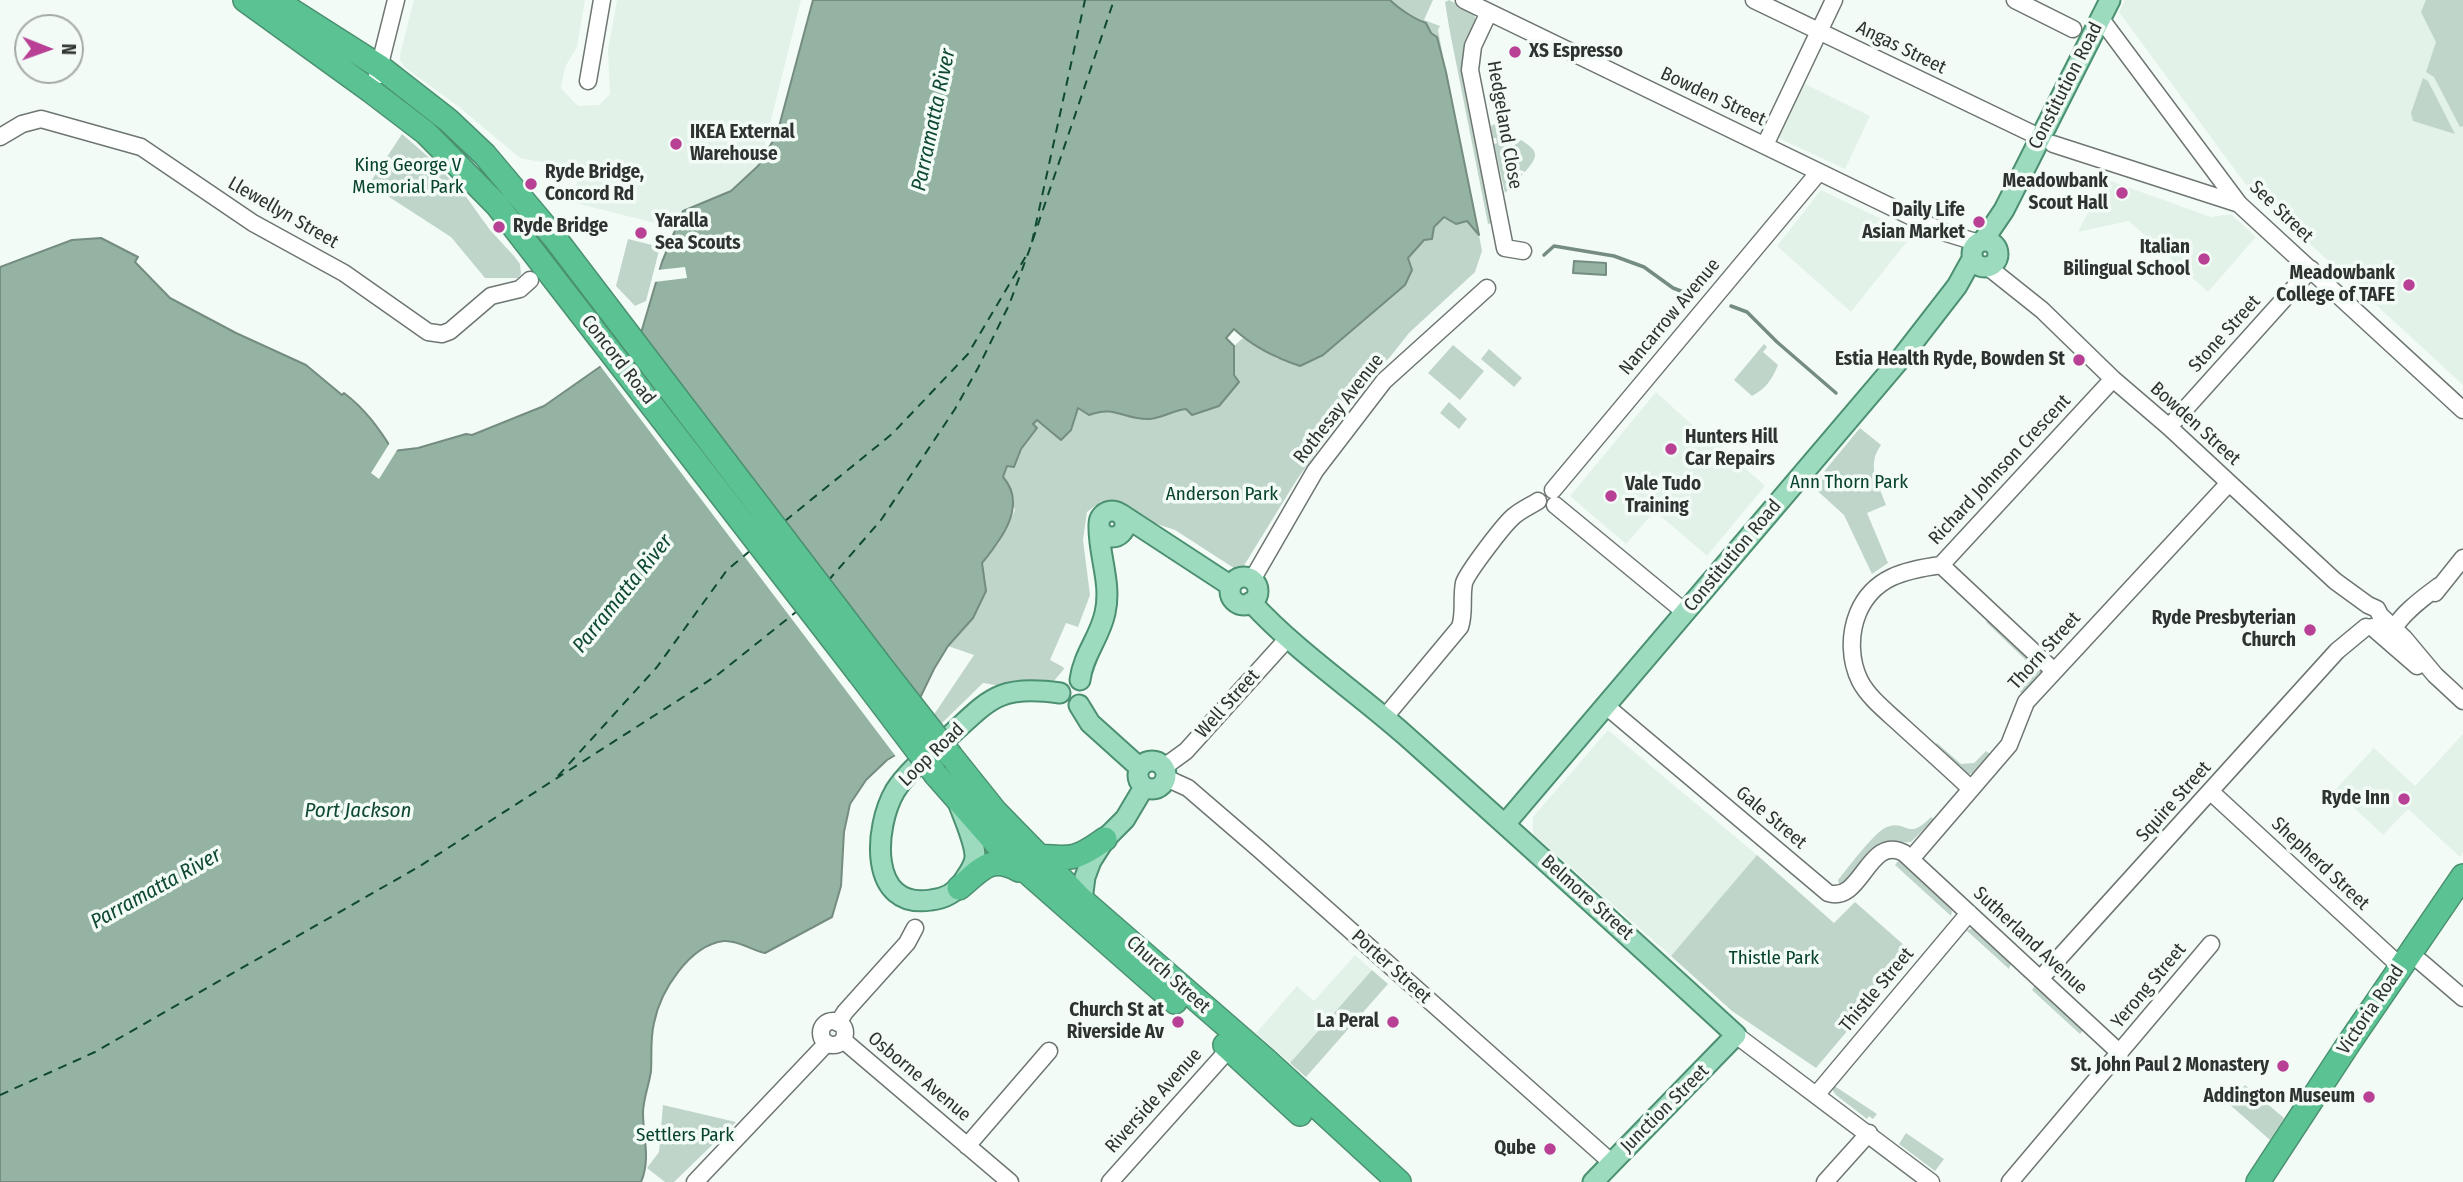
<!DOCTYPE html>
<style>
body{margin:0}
#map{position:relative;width:2463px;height:1182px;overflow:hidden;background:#f3fbf6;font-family:"Fira Sans Condensed",sans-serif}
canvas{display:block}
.north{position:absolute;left:14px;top:14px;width:70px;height:70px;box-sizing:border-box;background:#f3fbf6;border:2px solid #a4aba7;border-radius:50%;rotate:91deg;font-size:19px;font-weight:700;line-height:28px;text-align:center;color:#2e3230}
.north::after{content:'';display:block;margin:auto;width:24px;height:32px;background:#b84095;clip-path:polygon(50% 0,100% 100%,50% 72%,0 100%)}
</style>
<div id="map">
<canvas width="2463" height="1182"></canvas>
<div class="north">N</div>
</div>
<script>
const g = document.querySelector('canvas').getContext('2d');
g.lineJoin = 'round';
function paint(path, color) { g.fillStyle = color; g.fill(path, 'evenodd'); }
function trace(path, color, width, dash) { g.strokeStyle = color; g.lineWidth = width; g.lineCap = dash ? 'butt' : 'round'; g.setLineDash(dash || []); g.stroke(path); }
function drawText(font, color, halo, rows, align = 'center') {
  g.font = font + ' "Fira Sans Condensed",sans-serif'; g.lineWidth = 7; g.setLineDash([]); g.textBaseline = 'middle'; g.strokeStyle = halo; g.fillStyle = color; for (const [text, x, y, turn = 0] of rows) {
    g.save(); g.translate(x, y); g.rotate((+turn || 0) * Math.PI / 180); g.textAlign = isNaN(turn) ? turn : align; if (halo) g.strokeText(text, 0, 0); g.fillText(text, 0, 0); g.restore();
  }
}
paint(new Path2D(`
 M 414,0 L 585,0 L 577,47 L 565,67 L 561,88 L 578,106 L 599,105 L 610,94 L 608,49 L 617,0 L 801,0 L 760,164 L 731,191 L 683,211 L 663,225 L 575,203 L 578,169 L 520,158 L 459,107 L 404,67 L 400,60 L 400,55 Z
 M 2125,0 L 2463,0 L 2463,385 L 2246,185 L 2119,12 Z
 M 1801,82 L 1870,116 L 1845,169 L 1774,136 Z
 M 2105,179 L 2211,217 L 2231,214 L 2256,237 L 2208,292 L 2129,221 L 2078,232 Z
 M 1821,190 L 1913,234 L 1851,312 L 1777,246 Z
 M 1656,392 L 1711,442 L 1714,440 L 1765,486 L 1707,556 L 1655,511 L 1626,544 L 1570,496 Z
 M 1608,730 L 1757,855 L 1671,956 L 1533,834 L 1533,817 Z
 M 2463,734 L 2463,852 L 2460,857 L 2408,809 L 2383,835 L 2335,790 L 2374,748 L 2415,786 Z
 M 1355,955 L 1372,970 L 1290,1063 L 1256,1033 L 1297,986 L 1314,1001 Z`), '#e2f2e9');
paint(new Path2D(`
 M 1365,0 L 1433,0 L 1424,20 L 1440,26 L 1438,30 L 1446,72 Z
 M 1449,0 L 1473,12 L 1476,20 L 1464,53 L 1463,67 L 1492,223 L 1488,224 L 1449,27 L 1445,2 Z
 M 2426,0 L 2463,0 L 2463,126 L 2460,127 L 2434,77 L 2426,72 L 2436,42 L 2421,12 Z
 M 2423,78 L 2428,81 L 2455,134 L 2413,121 L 2411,113 Z
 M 1495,124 L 1518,138 C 1507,147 1504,155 1511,169 L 1523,174 L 1505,193 L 1494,144 L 1497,143 L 1496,138 L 1493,138 L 1491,126 Z
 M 402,134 L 432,160 L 467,198 L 490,230 L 514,256 L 520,264 L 521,274 L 518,278 L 485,278 L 451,237 L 369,184 Z
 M 1521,140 C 1539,151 1539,156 1525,172 L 1515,168 L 1511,159 L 1511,148 Z
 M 1444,217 L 1456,224 L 1467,221 L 1479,235 L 1482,251 L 1475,272 L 1409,333 L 1390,357 L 1355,393 L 1334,407 L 1343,414 L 1296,481 L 1240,572 L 1175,530 L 1136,517 L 1129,507 L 1121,501 L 1102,501 L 1087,512 L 1083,540 L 1090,595 L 1078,627 L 1066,623 L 1050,660 L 1063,667 L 1064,669 L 1053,682 L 1046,684 L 995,685 L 983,683 L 940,725 L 933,716 L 974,655 L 948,646 L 973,618 L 986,591 L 982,563 L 999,543 L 1015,510 L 1003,478 L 1007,465 L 1014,466 L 1021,449 L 1037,428 L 1033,424 L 1037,420 L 1071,430 L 1078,408 L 1103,409 L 1128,417 L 1152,419 L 1178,409 L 1186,409 L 1234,375 L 1234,346 L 1243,338 L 1278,359 L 1351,332 L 1405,285 L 1407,258 Z
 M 628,239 L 660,247 L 646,301 L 635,306 L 616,286 Z
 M 1764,344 L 1767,347 L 1763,352 L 1778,365 C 1772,380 1766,388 1752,396 L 1734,380 Z
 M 1453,345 L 1484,371 L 1460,400 L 1428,373 Z
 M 1489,349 L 1522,378 L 1514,387 L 1481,359 Z
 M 1449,402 L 1467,419 L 1459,429 L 1440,413 Z
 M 1860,428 L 1881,445 C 1866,466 1878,482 1886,505 L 1867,513 L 1888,563 L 1872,574 L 1844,515 L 1812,486 Z
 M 1990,618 L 2043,668 L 2043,673 L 2022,696 L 2019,689 L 2030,677 L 2032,666 L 1986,622 Z
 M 1937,743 L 1961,764 L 1974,763 L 1986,751 L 1990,754 L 1974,773 L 1965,775 L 1933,747 Z
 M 1931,817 L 1934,819 L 1911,842 L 1881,844 L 1847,880 L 1839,884 L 1838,880 C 1847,869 1876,830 1887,827 C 1907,819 1907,842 1931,817 Z
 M 1757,855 L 1834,923 L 1855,902 L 1913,953 L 1816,1068 L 1732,1011 L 1671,956 Z
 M 1899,860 L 1948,906 L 1952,911 L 1951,916 L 1895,865 Z
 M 1971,929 L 1975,930 L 2011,963 L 2009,969 L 1966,930 Z
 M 1372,970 L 1388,984 L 1306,1077 L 1290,1063 Z
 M 2035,985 L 2084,1029 L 2080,1034 L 2032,990 Z
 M 1833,1085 L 1877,1114 L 1873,1119 L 1869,1116 L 1867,1119 L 1836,1095 L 1833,1091 Z
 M 2245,1085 L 2284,1118 L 2270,1140 L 2229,1104 Z
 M 663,1105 L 736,1122 L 674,1182 L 665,1182 L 647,1168 L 659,1152 Z
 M 1906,1133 L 1944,1159 L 1935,1171 L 1899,1144 Z`), '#c0d5ca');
const water = new Path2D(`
 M 813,0 L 1390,0 C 1398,8 1414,19 1426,23 L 1431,33 L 1437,37 L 1446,72 L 1479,235 L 1467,221 L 1456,224 L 1444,217 L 1434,227 L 1432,239 L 1424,240 L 1408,258 L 1412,270 L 1405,285 L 1323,355 L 1300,366 C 1276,358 1252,346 1234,329 L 1226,338 L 1234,346 L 1234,375 L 1239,382 L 1219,406 L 1192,415 L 1186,409 C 1173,410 1161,419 1148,419 C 1122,419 1115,405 1089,415 L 1078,408 L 1071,430 L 1061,440 L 1037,420 L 1033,424 L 1037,428 L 1021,449 L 1014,467 L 1007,466 L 1003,477 C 1028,505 1001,540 982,563 L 986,591 L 973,618 L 948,646 L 934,669 L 920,698 L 910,737 L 899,753 L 887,760 L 866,780 L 850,804 L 844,832 L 841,886 L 832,917 L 765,953 C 751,950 738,940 724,941 C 689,945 660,992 654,1023 C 650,1039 652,1055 651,1071 C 649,1085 643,1100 643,1113 C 643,1137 651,1159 641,1182 L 0,1182 L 0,267 L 72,240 L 101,238 L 138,257 L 135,262 L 170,298 L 236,333 L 306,365 L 342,395 L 344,393 C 365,409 379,428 393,451 L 418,448 L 466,434 L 472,435 L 544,406 L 624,350 L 641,333 L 662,262 L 683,211 L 731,191 L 758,166 L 777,134 Z
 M 1574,261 L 1606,263 L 1606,275 L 1573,273 Z`);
paint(water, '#94b3a2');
trace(water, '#758c80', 2);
paint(new Path2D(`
 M 685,267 L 687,278 L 654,282 L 657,270 Z
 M 620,348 L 913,739 L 901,755 L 897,758 L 598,363 Z
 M 391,441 L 395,448 L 399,447 L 379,479 L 371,473 Z`), '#f3fbf6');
trace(new Path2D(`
 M 1544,255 L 1554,246 L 1614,256 L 1644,267 L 1673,288 L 1694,296
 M 1731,306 L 1747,312 L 1777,342 L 1836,393`), '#758c80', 3.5);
trace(new Path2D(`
 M 1032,242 L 1085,0
 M 785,521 L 892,434 L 968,354 L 1026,256
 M 828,581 L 881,520 L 955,409 L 978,368 L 1009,305 L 1029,251 L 1114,0
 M 558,776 L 657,667 L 727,570 L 751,550
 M 0,1095 L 95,1052 L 420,866 L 716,676 L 796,612`), '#0f4931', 2, [9, 7]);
const minor = new Path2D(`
 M 1464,0 L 1943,232 L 1979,243
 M 1754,0 L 2031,133
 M 2015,0 L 2073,29
 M 1489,12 L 1473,46 L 1470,70 L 1505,248 L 1523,251
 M 2101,19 L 2239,204 L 2463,410
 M 377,76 L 396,0
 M 588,81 L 602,0
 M 0,137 L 22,124 L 41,119 L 141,147 L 253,223 L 344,273 L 428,332 L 442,334 L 450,331 L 491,296 L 520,289 L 530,280
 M 2053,144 L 2239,204
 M 1765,145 L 1834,0
 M 1988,267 L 2042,310 L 2113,379 L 2169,427 L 2335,581 L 2368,605 L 2377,609 L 2380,615 L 2404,638 L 2435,675 L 2463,701
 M 2169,427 L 2311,269
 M 1553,490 L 1819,172
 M 1555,505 L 1686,613
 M 1941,565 L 2054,671
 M 1252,580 L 1315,471 L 1384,381 L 1487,288
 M 2435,593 L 2463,558
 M 2372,627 L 2417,666
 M 2391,636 C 2395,618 2424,597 2439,586
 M 1606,706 L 1828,893 C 1862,904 1868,834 1904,853 L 2120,1053
 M 1385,717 L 1460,627 C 1465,612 1461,599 1464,583 C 1467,573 1504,524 1514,516 C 1521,510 1530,506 1538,501
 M 1164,767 L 1186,751 L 1288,638
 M 1166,778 L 1188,788 L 1260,850 L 1611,1162
 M 1971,789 C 1948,767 1924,746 1900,724 C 1886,711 1869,698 1860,681 C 1850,661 1849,635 1858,613 C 1873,577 1905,570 1941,565 L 2113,379
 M 2211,792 L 2400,966
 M 1911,859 L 2009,745 L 2026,702 L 2229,483
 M 2421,962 L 2463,998
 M 2040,979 L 2337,651 L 2366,627
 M821 1033a12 12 0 1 1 24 0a12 12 0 1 1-24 0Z
 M 838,1023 L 845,1012 L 907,943 L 915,928
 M 1736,1035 L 1931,1182
 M 843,1040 L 1010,1182
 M 1817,1094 L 1969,913
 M 967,1146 L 1049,1051
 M 695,1182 L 827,1043
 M 1110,1182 L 1229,1049
 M 1825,1182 L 1869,1133
 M 2010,1182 L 2211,944`);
const major = new Path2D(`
 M1972 254a13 13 0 1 1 26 0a13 13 0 1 1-26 0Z
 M 1983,241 L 2004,210 L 2110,0
 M1099 524a13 13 0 1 1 26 0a13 13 0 1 1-26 0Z
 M 1121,514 L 1231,586
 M1230 591a14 14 0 1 1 28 0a14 14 0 1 1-28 0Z
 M 1251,602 C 1297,652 1354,690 1405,735 C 1516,834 1626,934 1736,1035 L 1593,1182
 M 1080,680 C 1083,655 1100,637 1105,613 C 1112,583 1098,554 1099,525
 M 1079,705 L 1090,723 L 1140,768
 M1138 775a14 14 0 1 1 28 0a14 14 0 1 1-28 0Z
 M 958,802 C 963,816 976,844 975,858 C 974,867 967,875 963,882 C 956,892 944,899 931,900 C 868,910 874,827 895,791 C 907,772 927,756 944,741 C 989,701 995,684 1060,693
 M 1505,824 L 1902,357 L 1957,286 L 1972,259
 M 1082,900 L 1085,877 L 1091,861 L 1105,839 L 1125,819 L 1144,787`);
const highway = new Path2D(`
 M 245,0 L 371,91 L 426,133 L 497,205 L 858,672
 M 275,0 L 380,67 L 448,120 L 485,155 L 554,237 L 877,661
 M 951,756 L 995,811 L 1082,900 L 1266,1060 L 1399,1182
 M 936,775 L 1002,850 L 1175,1002
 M 1037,856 C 1072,859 1076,860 1105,839
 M 959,888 C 981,870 990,854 1019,870
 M 1225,1045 L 1300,1114
 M 2258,1182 L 2349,1043 L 2463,876`);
trace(minor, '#6e7672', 19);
trace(major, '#4b9070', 23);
trace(highway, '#4b9070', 26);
trace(minor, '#fff', 16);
trace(major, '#9ddbbe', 19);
trace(highway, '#5bc393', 23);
const highwayBridge = new Path2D(`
 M 877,661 L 951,756
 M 858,672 L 936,775`);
trace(highwayBridge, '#4b9070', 26, []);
trace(highwayBridge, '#5bc393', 23);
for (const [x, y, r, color] of [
 [1515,52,7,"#b84095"],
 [676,144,7,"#b84095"],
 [531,184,7,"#b84095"],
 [2122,193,7,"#b84095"],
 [1979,222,7,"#b84095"],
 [499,227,7,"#b84095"],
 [641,233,7,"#b84095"],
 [2204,259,7,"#b84095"],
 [2409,285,7,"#b84095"],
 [2079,360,7,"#b84095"],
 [1671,449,7,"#b84095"],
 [1611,496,7,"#b84095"],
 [2310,630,7,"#b84095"],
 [2404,799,7,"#b84095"],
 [1178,1022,7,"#b84095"],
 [1393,1022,7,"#b84095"],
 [2283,1066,7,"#b84095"],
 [2369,1097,7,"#b84095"],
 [1550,1149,7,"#b84095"]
]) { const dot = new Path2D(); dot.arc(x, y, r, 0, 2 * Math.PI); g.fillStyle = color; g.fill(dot); trace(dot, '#f3fbf6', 2.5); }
drawText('19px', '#2e3230', '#f3fbf6', [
 ["Angas Street",1901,48,26],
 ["Constitution Road",2066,86,-63],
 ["Bowden Street",1713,97,25],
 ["Hedgeland Close",1504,125,80],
 ["See Street",2281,212,44],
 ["Llewellyn Street",283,213,30],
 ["Nancarrow Avenue",1670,317,-50],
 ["Stone Street",2225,334,-48],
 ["Concord Road",618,360,52],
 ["Rothesay Avenue",1339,409,-52],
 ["Bowden Street",2195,424,42],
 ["Richard Johnson Crescent",2000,470,-47],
 ["Constitution Road",1733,556,-50],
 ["Thorn Street",2045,651,-48],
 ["Well Street",1228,704,-48],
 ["Loop Road",932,755,-44],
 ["Squire Street",2174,802,-48],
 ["Gale Street",1771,818,40],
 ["Shepherd Street",2320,864,43],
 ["Belmore Street",1587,898,42],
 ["Sutherland Avenue",2030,941,43],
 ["Porter Street",1391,967,42],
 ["Church Street",1168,975,42],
 ["Yerong Street",2149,986,-50],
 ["Thistle Street",1877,990,-50],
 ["Victoria Road",2371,1010,-56],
 ["Osborne Avenue",919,1077,40],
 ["Riverside Avenue",1154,1101,-48],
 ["Junction Street",1665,1109,-45]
]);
drawText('bold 19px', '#2e3230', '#f3fbf6', [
 ["XS Espresso",1529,52,"left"],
 ["IKEA External",690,133,"left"],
 ["Warehouse",690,155,"left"],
 ["Ryde Bridge,",545,173,"left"],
 ["Concord Rd",545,195,"left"],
 ["Meadowbank",2108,182],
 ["Scout Hall",2108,204],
 ["Daily Life",1965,211],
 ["Asian Market",1965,233],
 ["Yaralla",655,222,"left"],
 ["Sea Scouts",655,244,"left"],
 ["Ryde Bridge",513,227,"left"],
 ["Italian",2190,248],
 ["Bilingual School",2190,270],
 ["Meadowbank",2395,274],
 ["College of TAFE",2395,296],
 ["Estia Health Ryde, Bowden St",2065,360],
 ["Hunters Hill",1685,438,"left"],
 ["Car Repairs",1685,460,"left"],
 ["Vale Tudo",1625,485,"left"],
 ["Training",1625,507,"left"],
 ["Ryde Presbyterian",2296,619],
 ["Church",2296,641],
 ["Ryde Inn",2390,799],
 ["Church St at",1164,1011],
 ["Riverside Av",1164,1033],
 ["La Peral",1379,1022],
 ["St. John Paul 2 Monastery",2269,1066],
 ["Addington Museum",2355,1097],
 ["Qube",1536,1149]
], 'right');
drawText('19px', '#07432c', '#f3fbf6', [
 ["King George V",408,166],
 ["Memorial Park",408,188],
 ["Ann Thorn Park",1849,483],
 ["Anderson Park",1222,495],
 ["Thistle Park",1774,959],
 ["Settlers Park",685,1136]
]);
drawText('italic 21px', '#0f4931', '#f3fbf6', [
 ["Parramatta River",934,120,-78],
 ["Parramatta River",623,594,-51],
 ["Port Jackson",358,811],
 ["Parramatta River",156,889,-29]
]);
</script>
